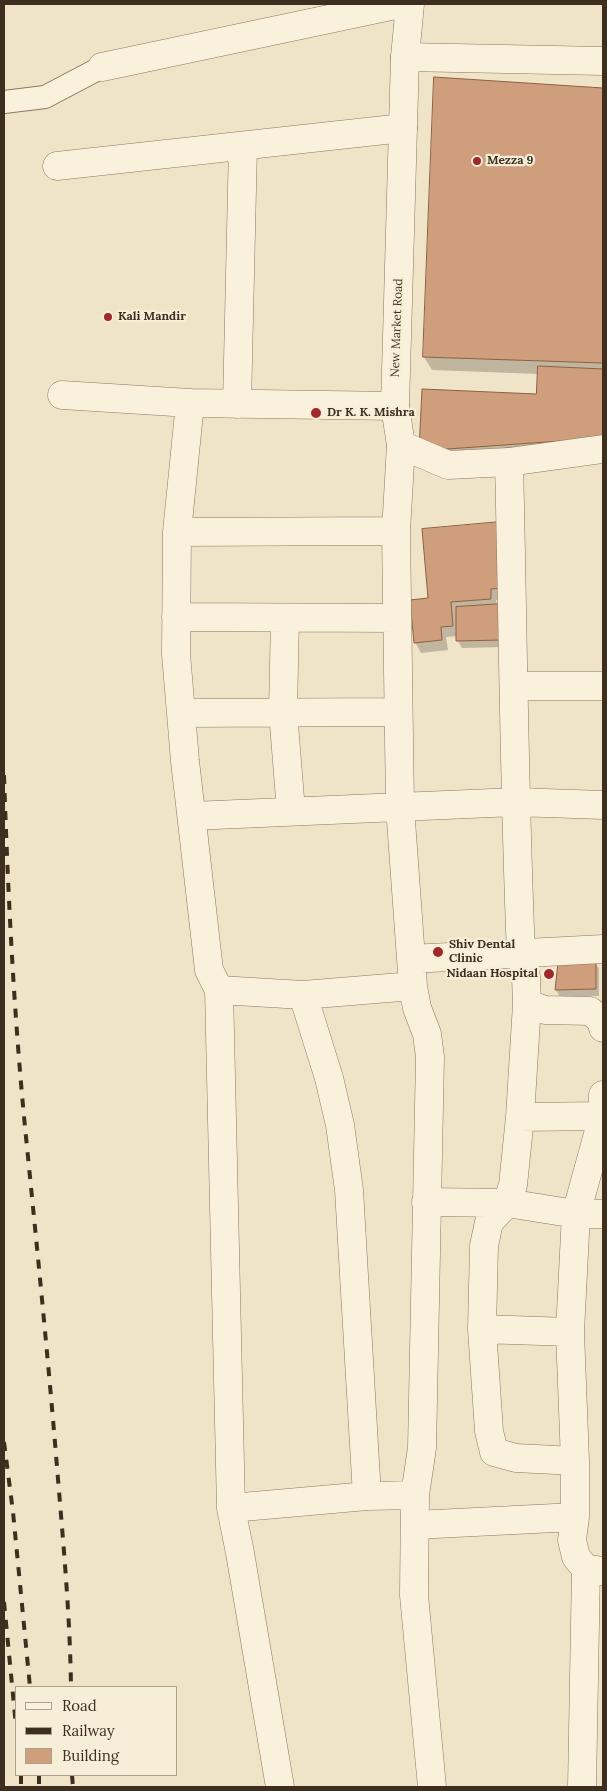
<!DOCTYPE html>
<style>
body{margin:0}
#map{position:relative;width:607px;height:1791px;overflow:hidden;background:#f0e4c8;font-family:Lora,serif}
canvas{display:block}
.frame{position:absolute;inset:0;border:5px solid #3d2e20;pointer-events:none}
.legend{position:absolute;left:15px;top:1686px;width:162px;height:90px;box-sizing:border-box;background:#f7eed8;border:1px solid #ada18e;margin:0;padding:6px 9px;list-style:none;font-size:15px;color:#3d2e20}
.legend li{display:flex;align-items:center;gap:10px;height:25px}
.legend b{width:25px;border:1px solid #ada18e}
</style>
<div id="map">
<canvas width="607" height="1791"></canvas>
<div class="frame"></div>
<ul class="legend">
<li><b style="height:6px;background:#faf1dc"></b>Road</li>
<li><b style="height:6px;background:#3d2e20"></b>Railway</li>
<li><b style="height:14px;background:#cf9f7d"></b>Building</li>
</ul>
</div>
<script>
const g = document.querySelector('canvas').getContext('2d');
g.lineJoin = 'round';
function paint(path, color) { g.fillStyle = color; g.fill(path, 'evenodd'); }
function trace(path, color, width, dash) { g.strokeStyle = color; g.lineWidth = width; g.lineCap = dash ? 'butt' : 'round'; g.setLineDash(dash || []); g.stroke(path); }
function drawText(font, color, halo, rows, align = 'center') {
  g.font = font + ' Lora,serif'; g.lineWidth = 4.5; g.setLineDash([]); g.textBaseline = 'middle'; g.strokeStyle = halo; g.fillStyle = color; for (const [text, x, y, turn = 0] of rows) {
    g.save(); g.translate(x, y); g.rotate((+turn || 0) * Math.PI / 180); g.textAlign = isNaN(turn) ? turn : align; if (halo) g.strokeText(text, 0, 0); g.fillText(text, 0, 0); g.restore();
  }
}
paint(new Path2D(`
 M 436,78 L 603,89 L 603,452 L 428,464 L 420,451 L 538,395 L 539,374 L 432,370 L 424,357 Z
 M 423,530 L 511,598 L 496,600 L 505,647 L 462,648 L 458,641 L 458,636 L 446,637 L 448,650 L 421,653 L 415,642 L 429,600 Z
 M 595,962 L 599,969 L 599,996 L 560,997 L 556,990 Z`), '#0003');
const building = new Path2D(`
 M 434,77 L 603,88 L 603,363 L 423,357 Z
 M 538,366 L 603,369 L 603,438 L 419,451 L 422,389 L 536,394 Z
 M 500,522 L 505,588 L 491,589 L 491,599 L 451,602 L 453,626 L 441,627 L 442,640 L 414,643 L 410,600 L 428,598 L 422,529 Z
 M 502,604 L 501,640 L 456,641 L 456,607 Z
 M 596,961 L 596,989 L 555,990 L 558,963 Z`);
paint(building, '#cf9f7d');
trace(building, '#8d5f41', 1);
const pedestrian = new Path2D(`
 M 4,102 L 45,97 L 102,67`);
const minor = new Path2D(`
 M 405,57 L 603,61
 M 102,67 L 400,4
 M 57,166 L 403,128
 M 62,395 L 190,403 L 395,406
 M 190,403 L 177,532 L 176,654 L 185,761 L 209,970 L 219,990 L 303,995 L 413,986
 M 237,404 L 243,146
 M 401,445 L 396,531 L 400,807 L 413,986 L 417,1008 L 427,1034 L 430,1057 L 422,1448 L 415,1495 L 414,1595 L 432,1787
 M 509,462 C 513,626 514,790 521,954 L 526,978 L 527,1004 L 545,1010 L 590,1011 L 602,1021 L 603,1028
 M 177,532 L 396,531
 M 176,617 L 397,618
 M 285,618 L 283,712 L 291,811
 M 514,686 L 603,686
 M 182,713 L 398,712
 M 192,816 L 515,802 L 603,805
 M 411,959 L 603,949
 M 219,990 L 231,1508 L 240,1553 L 280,1787
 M 303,995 L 329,1078 L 340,1125 L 349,1190 L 367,1496
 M 527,1004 L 520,1117 L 513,1185 L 507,1203 L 489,1222 L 484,1246 L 482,1329 L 489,1431 L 494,1452 L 516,1458 L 575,1461
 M 603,1095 L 603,1116 L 576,1214 L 570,1332 L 575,1461 L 575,1517 L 572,1540 L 576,1557 L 586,1569 L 603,1571
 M 520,1117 L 603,1116
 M 426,1202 L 507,1203 L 576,1214 L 603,1214
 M 482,1329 L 570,1332
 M 231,1508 L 367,1496 L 415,1495
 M 415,1525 L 575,1517
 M 582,1787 L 586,1569`);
const tertiary = new Path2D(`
 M 410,4 L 405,57 L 395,406 L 401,445 L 448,465 L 509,462 L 603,449`);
trace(pedestrian, '#8d765c', 24);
trace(minor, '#8d765c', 29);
trace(tertiary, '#8d765c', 29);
trace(pedestrian, '#faf1dc', 22);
trace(minor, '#faf1dc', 28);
trace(tertiary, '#faf1dc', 28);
trace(new Path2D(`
 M 4,775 C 8,896 14,1017 26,1137 C 37,1247 48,1357 57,1467 C 63,1540 70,1614 71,1687
 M 4,1442 L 13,1512 L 30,1687
 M 4,1602 L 16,1726
 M 21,1775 L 21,1787
 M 39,1775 L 39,1787
 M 72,1775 L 73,1787`), '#3d2e20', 4, [9, 9]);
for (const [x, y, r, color] of [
 [477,161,5,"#9e2a2b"],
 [108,317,5,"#9e2a2b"],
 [316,413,6,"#9e2a2b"],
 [438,952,6,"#9e2a2b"],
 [549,974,6,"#9e2a2b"]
]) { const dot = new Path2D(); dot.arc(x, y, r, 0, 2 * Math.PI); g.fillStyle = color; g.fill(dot); trace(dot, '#f7eed8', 2); }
drawText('bold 12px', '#3d2e20', '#f7eed8', [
 ["Mezza 9",487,161],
 ["Kali Mandir",118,317],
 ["Dr K. K. Mishra",327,413],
 ["Shiv Dental",449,945],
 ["Clinic",449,959],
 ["Nidaan Hospital",538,974,"right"]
], 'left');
drawText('12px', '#3d2e20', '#f7eed8', [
 ["New Market Road",397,328,-88]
]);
</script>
